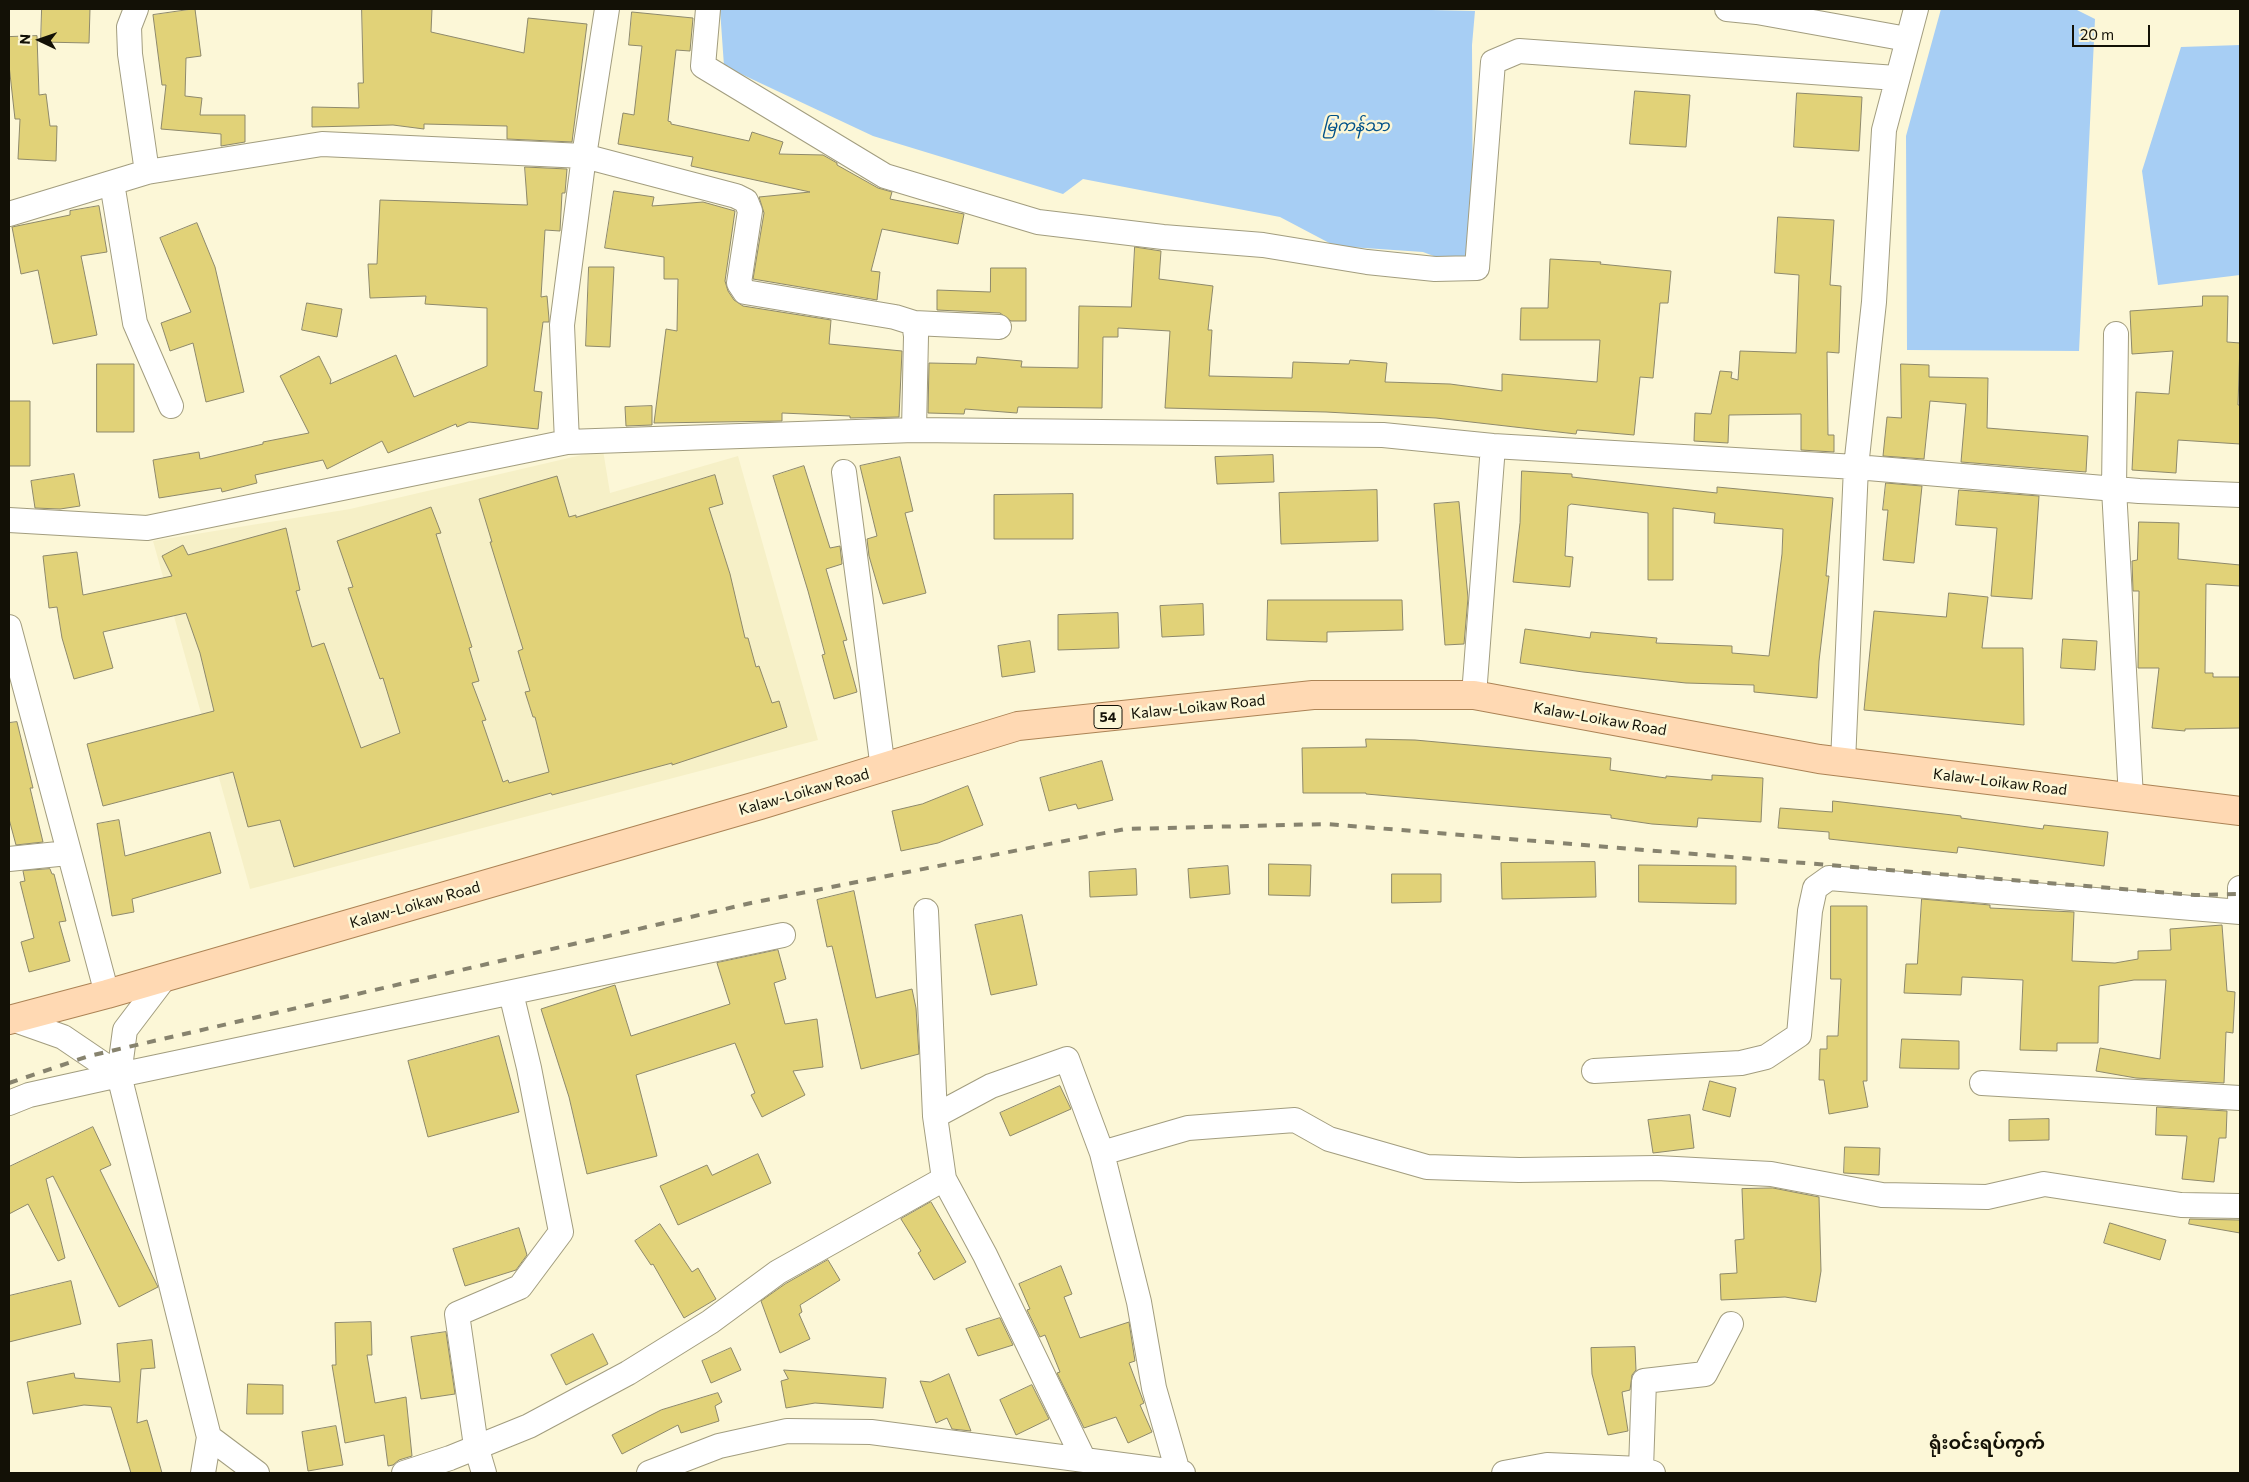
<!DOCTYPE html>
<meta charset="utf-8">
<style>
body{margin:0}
#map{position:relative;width:2249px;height:1482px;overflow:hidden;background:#fcf7d7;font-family:Commissioner,sans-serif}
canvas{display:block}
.frame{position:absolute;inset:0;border:10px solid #131106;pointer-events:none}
.north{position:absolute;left:15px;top:15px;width:50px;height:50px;-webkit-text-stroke:4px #fcf7d7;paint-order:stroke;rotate:273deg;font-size:14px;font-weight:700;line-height:20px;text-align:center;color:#131106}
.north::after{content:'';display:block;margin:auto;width:18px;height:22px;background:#131106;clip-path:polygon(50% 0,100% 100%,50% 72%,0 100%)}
.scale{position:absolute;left:2072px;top:25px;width:78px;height:22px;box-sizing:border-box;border:2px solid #131106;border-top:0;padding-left:6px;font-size:15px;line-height:18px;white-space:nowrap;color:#131106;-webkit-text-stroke:4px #fcf7d7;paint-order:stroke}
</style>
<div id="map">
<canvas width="2249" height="1482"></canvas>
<div class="frame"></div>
<div class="north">N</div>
<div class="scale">20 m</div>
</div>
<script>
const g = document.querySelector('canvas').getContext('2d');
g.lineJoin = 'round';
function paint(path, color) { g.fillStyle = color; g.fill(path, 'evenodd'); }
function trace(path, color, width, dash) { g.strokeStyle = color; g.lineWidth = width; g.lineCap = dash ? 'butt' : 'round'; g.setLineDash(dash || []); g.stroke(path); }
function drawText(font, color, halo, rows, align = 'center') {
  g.font = font + ' Commissioner,"Noto Sans Myanmar",sans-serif'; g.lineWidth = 5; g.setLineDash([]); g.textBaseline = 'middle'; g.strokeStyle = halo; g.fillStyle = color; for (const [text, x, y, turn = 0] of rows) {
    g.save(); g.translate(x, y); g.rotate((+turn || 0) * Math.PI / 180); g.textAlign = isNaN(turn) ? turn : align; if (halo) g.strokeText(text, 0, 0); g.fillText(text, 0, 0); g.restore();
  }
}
paint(new Path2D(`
 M 603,450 L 610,493 L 738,456 L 818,740 L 250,889 L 153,541 L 350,509 Z`), '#f6f0c7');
paint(new Path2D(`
 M 720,9 L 1387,9 L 1475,11 L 1472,45 L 1473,259 L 1455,264 L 1423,252 L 1335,246 L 1280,217 L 1083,179 L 1063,194 L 873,136 L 724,66 Z
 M 1941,9 L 2075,9 L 2095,19 L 2079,351 L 1907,350 L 1906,136 Z
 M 2240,45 L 2240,275 L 2158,285 L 2142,171 L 2181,47 Z`), '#a7cef4');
const building = new Path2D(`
 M 42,9 L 90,9 L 89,43 L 41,42 Z
 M 195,9 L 201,56 L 186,58 L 185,96 L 202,98 L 200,115 L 245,115 L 245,142 L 221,146 L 221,134 L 161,129 L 166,85 L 162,85 L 153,15 Z
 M 362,9 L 432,9 L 431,32 L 524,53 L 528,18 L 587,24 L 572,142 L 507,139 L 507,126 L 424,124 L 424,129 L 393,125 L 312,127 L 312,107 L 359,108 L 358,83 L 363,83 Z
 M 632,12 L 693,18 L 690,51 L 676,50 L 668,121 L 671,122 L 671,124 L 749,141 L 752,132 L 783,142 L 779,154 L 823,155 L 837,163 L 837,165 L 878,188 L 892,192 L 890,199 L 964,214 L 958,244 L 882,229 L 871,271 L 880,272 L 877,300 L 753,279 L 764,213 L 759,197 L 810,192 L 691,166 L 693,157 L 618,144 L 623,113 L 634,115 L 642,46 L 629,45 Z
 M 37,36 L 39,95 L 46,94 L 50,126 L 57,126 L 56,161 L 18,159 L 20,119 L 15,119 L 9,65 L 9,37 Z
 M 1635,91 L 1690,95 L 1686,147 L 1630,144 Z
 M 1797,93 L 1862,97 L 1859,151 L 1794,147 Z
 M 525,167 L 567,169 L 565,193 L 562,193 L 560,231 L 545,230 L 541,297 L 547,296 L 549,319 L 549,322 L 543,322 L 534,391 L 542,392 L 538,429 L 469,422 L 457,427 L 456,424 L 388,453 L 382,441 L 327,469 L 323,460 L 255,475 L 257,483 L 222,492 L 221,488 L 159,498 L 153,460 L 199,452 L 200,459 L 263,444 L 263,442 L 309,433 L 280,376 L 319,356 L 331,380 L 330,384 L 396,355 L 414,397 L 487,366 L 487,308 L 425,304 L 426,296 L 370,298 L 368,264 L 377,264 L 380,200 L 527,205 Z
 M 614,191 L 654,197 L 652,206 L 703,202 L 735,211 L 725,281 L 728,291 L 734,300 L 743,306 L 831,320 L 829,344 L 902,351 L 899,417 L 850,418 L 850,416 L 782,413 L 782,421 L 654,423 L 666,329 L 677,331 L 678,279 L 664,279 L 664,257 L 605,248 Z
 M 99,206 L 107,252 L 81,256 L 97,335 L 53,344 L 38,270 L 21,274 L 12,227 L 70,215 L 70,211 Z
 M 1778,217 L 1834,220 L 1830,285 L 1841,286 L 1839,353 L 1827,352 L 1828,435 L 1834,435 L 1834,452 L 1801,450 L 1801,414 L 1729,415 L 1728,443 L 1694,441 L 1695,413 L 1711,414 L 1720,371 L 1732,372 L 1731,378 L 1738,380 L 1740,351 L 1796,353 L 1799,275 L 1775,273 Z
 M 197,223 L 215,267 L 244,392 L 206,402 L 193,343 L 170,351 L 161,323 L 191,312 L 160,238 Z
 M 1135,247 L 1161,251 L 1159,279 L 1213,286 L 1208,330 L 1212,330 L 1209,376 L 1292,378 L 1293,362 L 1349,364 L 1350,360 L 1387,363 L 1385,382 L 1450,384 L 1502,391 L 1502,374 L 1597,382 L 1600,340 L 1520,340 L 1521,308 L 1548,308 L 1550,259 L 1601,262 L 1600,264 L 1671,271 L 1668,303 L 1660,303 L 1653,378 L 1640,377 L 1634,435 L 1577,430 L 1576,434 L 1436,418 L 1326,412 L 1165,408 L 1170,331 L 1118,328 L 1118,337 L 1103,337 L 1102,408 L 1018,407 L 1017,413 L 965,409 L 964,414 L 928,413 L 929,363 L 976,364 L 977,357 L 1022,361 L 1021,367 L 1078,368 L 1079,306 L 1131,307 Z
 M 589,267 L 614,267 L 610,347 L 586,346 Z
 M 991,268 L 1026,268 L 1026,321 L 1011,321 L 1000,313 L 937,310 L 937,290 L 990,292 Z
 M 2203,296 L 2228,296 L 2227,342 L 2240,343 L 2238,405 L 2240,405 L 2240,444 L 2178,440 L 2176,473 L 2132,470 L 2136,392 L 2169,394 L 2173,351 L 2132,354 L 2130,311 L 2202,306 Z
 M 307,303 L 342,309 L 337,337 L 302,330 Z
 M 97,364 L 134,364 L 134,432 L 97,432 Z
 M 1901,364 L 1929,365 L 1929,377 L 1988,378 L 1987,428 L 2088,436 L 2086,472 L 1961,462 L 1966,404 L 1930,401 L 1924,459 L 1883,456 L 1887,417 L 1901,418 Z
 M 9,401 L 30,401 L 30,466 L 9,466 Z
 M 652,406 L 652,425 L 626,426 L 625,407 Z
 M 1273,455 L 1274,482 L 1217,484 L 1215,457 Z
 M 900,457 L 913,511 L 905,513 L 926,593 L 883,604 L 869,556 L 867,539 L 877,536 L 860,466 Z
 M 804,466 L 830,548 L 840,546 L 842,564 L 826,569 L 847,640 L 843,641 L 857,692 L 834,699 L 822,655 L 825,654 L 808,591 L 773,476 Z
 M 1522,471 L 1572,474 L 1572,477 L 1717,493 L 1717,487 L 1833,498 L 1826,576 L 1829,576 L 1819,661 L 1817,698 L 1754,692 L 1754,685 L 1686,683 L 1583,672 L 1520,663 L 1525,629 L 1590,638 L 1591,632 L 1657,638 L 1656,643 L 1732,646 L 1732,653 L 1769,656 L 1782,554 L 1783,529 L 1714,523 L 1715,513 L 1673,508 L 1673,580 L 1648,580 L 1648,513 L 1571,504 L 1568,506 L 1565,556 L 1573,557 L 1570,587 L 1513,582 L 1520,523 Z
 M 74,474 L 80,506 L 60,509 L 35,508 L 31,481 Z
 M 715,475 L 723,504 L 709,508 L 730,574 L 745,638 L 748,638 L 756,667 L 759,666 L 772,703 L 779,701 L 787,727 L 672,765 L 672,763 L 552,795 L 551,793 L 294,867 L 280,820 L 248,827 L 233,772 L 103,806 L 87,744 L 214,711 L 200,653 L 186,613 L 103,632 L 113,668 L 74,679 L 62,638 L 57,607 L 49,608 L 43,556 L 77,552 L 83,595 L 172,576 L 162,556 L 183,545 L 188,555 L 286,528 L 300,590 L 296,591 L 312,647 L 324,643 L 361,748 L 400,733 L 383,678 L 380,679 L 348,588 L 353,587 L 337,541 L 431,507 L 441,533 L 436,534 L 472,647 L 469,648 L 479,681 L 472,683 L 486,720 L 482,721 L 503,782 L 508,780 L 509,783 L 549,772 L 535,717 L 533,717 L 525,692 L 530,691 L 518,651 L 523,649 L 490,542 L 492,542 L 479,499 L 557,476 L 569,517 L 576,515 L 576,517 Z
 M 1886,483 L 1922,486 L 1914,563 L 1883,560 L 1888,510 L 1883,510 Z
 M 1377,490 L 1378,541 L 1281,544 L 1279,493 Z
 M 1959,490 L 2039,496 L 2032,599 L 1991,596 L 1997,528 L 1956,525 Z
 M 1073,494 L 1073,539 L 994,539 L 994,495 Z
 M 1459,502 L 1468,598 L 1464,644 L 1445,645 L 1434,504 Z
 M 2139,522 L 2179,523 L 2178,559 L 2240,565 L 2240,586 L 2206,584 L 2205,673 L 2213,673 L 2213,677 L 2240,677 L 2240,728 L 2185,729 L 2185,731 L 2152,728 L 2159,668 L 2138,668 L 2139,591 L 2133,591 L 2132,561 L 2137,560 Z
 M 1949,593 L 1988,597 L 1982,648 L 2023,648 L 2024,725 L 1864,710 L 1874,611 L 1946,617 Z
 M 1268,600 L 1402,600 L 1403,630 L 1327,632 L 1327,642 L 1267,640 Z
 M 1203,604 L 1204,635 L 1162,637 L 1160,606 Z
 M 1118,613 L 1119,648 L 1058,650 L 1058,615 Z
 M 2063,639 L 2097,641 L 2095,670 L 2061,668 Z
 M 1030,641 L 1035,672 L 1002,677 L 998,646 Z
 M 17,722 L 33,788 L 30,788 L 43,842 L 16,845 L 9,819 L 9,723 Z
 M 1366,739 L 1415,740 L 1611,758 L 1610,770 L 1666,778 L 1666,776 L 1712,780 L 1712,775 L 1763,778 L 1761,822 L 1698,818 L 1697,827 L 1652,824 L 1611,818 L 1611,815 L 1366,794 L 1366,793 L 1303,793 L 1302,748 L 1366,747 Z
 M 1102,761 L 1113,800 L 1078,809 L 1076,804 L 1049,811 L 1040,778 Z
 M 968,786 L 983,825 L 938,843 L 901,851 L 892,811 L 922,804 Z
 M 1833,801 L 1961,816 L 1961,818 L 2043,829 L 2044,825 L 2108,832 L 2104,866 L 1958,847 L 1957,853 L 1829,839 L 1829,832 L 1778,828 L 1780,808 L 1832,812 Z
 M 119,820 L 125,856 L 210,832 L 221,873 L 132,899 L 134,912 L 112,916 L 97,824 Z
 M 1595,862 L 1596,897 L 1502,899 L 1501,863 Z
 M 1269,864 L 1311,865 L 1310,896 L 1269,895 Z
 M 1639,865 L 1736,866 L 1736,904 L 1639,902 Z
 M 1228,866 L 1230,894 L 1190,898 L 1188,869 Z
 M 50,869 L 52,874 L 54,874 L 66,921 L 59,922 L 70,961 L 29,972 L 21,942 L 34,938 L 20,882 L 25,881 L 23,871 Z
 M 1136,869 L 1137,895 L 1090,897 L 1089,872 Z
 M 1392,874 L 1441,874 L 1441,902 L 1392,903 Z
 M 854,891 L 876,998 L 912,989 L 916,1008 L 919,1054 L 861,1069 L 832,946 L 827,947 L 817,900 Z
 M 1922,899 L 1990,905 L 1990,908 L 2074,912 L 2072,961 L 2115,963 L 2138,959 L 2138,951 L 2171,950 L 2170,929 L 2222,925 L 2227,991 L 2235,992 L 2233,1033 L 2226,1032 L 2224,1083 L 2136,1078 L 2096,1071 L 2100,1048 L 2160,1059 L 2166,980 L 2134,980 L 2099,986 L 2098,1043 L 2057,1043 L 2057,1051 L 2020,1050 L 2023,980 L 1962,977 L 1961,995 L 1904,993 L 1906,964 L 1917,964 Z
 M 1831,906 L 1867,906 L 1867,1081 L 1863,1081 L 1868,1107 L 1829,1114 L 1824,1080 L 1819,1080 L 1820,1049 L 1827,1049 L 1827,1036 L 1838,1036 L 1841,979 L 1831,979 Z
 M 1022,915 L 1037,985 L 991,995 L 975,925 Z
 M 778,950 L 786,979 L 774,983 L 785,1024 L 817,1019 L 823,1067 L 793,1071 L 805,1095 L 762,1117 L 751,1095 L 755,1093 L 735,1043 L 636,1075 L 657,1156 L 587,1174 L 569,1097 L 541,1009 L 615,985 L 631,1036 L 730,1004 L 717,963 Z
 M 499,1036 L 519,1112 L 428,1137 L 408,1061 Z
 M 1902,1039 L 1959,1041 L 1959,1069 L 1900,1068 Z
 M 1710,1081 L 1736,1088 L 1730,1117 L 1703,1110 Z
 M 1060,1086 L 1071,1109 L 1010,1136 L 1000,1113 Z
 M 2157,1107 L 2227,1111 L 2226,1138 L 2219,1138 L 2214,1182 L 2182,1179 L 2187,1136 L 2156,1135 Z
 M 1690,1115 L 1694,1148 L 1653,1153 L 1648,1120 Z
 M 2049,1119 L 2049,1140 L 2009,1141 L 2009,1120 Z
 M 93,1127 L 111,1165 L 100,1170 L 158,1287 L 119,1307 L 53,1176 L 46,1179 L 65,1258 L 58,1261 L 28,1204 L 9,1214 L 9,1167 Z
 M 1845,1147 L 1880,1148 L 1879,1175 L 1844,1173 Z
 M 758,1154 L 771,1183 L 678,1225 L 660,1186 L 707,1165 L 712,1175 Z
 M 1773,1188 L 1819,1197 L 1821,1271 L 1816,1302 L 1785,1297 L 1721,1300 L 1720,1274 L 1737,1273 L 1735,1240 L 1744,1239 L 1742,1189 Z
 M 931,1202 L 966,1262 L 934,1280 L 918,1253 L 921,1251 L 901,1219 Z
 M 2190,1219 L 2240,1220 L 2240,1233 L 2189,1224 Z
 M 2110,1223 L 2166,1240 L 2160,1260 L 2104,1243 Z
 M 660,1224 L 692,1272 L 698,1268 L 716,1299 L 684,1318 L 653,1264 L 651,1265 L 635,1241 Z
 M 519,1228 L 527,1255 L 516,1270 L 465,1286 L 453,1249 Z
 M 828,1260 L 840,1280 L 800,1305 L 802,1312 L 799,1314 L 810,1339 L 780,1353 L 761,1301 L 785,1284 Z
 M 1061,1266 L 1072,1294 L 1064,1297 L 1080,1338 L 1129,1322 L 1135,1361 L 1129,1363 L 1144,1403 L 1140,1405 L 1152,1432 L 1128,1443 L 1116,1417 L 1084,1428 L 1057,1373 L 1060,1372 L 1045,1335 L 1040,1337 L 1027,1310 L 1030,1309 L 1019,1284 Z
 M 71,1281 L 81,1324 L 9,1342 L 9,1296 Z
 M 1000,1318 L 1013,1345 L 978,1356 L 966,1329 Z
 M 371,1322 L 372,1355 L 367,1355 L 375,1403 L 406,1397 L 412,1456 L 399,1460 L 393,1465 L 388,1466 L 384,1435 L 345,1443 L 332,1365 L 336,1365 L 335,1323 Z
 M 446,1332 L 455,1394 L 421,1399 L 411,1337 Z
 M 593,1334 L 608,1364 L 566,1385 L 551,1355 Z
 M 152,1340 L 155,1368 L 141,1369 L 137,1423 L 147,1420 L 162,1473 L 131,1473 L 111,1407 L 84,1405 L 33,1414 L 27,1382 L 74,1373 L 75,1378 L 120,1382 L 117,1344 Z
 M 1635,1347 L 1636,1370 L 1632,1375 L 1630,1390 L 1622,1392 L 1628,1431 L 1608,1435 L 1592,1374 L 1591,1348 Z
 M 731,1348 L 741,1370 L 711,1383 L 702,1361 Z
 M 784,1370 L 886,1378 L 883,1408 L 815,1403 L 786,1408 L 781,1381 L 788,1379 Z
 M 949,1374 L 971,1431 L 952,1429 L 947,1418 L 936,1423 L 920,1381 L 930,1382 Z
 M 248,1384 L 283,1385 L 283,1414 L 247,1414 Z
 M 1032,1385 L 1049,1419 L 1016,1435 L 1000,1400 Z
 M 718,1393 L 722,1402 L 715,1406 L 719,1421 L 681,1433 L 678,1425 L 622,1454 L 612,1435 L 661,1410 Z
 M 336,1426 L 343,1465 L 308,1471 L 302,1432 Z`);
paint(building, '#e1d278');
trace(building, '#8e896b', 1);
const street = new Path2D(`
 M 136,9 L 129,27 L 130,54 L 147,172
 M 708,9 L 703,66 L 885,176 L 1038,222 L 1163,237 L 1263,245 L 1367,262 L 1435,269 L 1477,268 L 1493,62 L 1519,51 L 1896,78
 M 1727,9 L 1757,12 L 1907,39
 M 112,183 L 135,323 L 171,406
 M 9,214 L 147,172 L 322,144 L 584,156 L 736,196 L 746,201 L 750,211 L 739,283 L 745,292 L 895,317 L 914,323 L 916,336 L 914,430
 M 914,323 L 999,327
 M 2116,334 L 2114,489 L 2131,798
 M 567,442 L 562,325 L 584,156 L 607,9
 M 844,472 L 883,769
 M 9,520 L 147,528 L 567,442 L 914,430 L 1383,435 L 1493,446 L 1856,467 L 2139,491 L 2240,495
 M 9,627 L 107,994
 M 1474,695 L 1493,446
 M 1843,762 L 1856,467 L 1874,302 L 1884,130 L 1916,9
 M 9,859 L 68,853
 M 2240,888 L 2240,897
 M 926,911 L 935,1116 L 944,1179 L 985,1255 L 1084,1460
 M 166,976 L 125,1030 L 119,1075 L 783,935
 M 12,1019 L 63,1037 L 119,1075 L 209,1437 L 257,1473
 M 1594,1071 L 1741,1063 L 1766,1057 L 1799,1035 L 1810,911 L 1815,888 L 1829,878 L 2240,912
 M 1982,1083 L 2240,1098
 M 9,1103 L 29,1095 L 119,1075
 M 935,1116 L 991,1086 L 1067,1059 L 1102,1153 L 1139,1302 L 1154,1388 L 1178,1472
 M 1102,1153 L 1188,1128 L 1295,1120 L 1329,1139 L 1427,1167 L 1519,1170 L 1657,1168 L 1771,1174 L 1882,1195 L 1987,1197 L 2044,1184 L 2181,1205 L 2240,1206
 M 1641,1469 L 1644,1381 L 1705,1374 L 1731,1324
 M 203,1473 L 209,1437
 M 404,1473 L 450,1458 L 529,1426 L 628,1373 L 710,1322 L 778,1272 L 944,1179
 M 484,1473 L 476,1446 L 457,1314 L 520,1287 L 561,1232 L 529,1068 L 511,993
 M 649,1473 L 719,1446 L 787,1431 L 871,1432 L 1183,1473
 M 1504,1473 L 1547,1465 L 1641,1469 L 1653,1473`);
const primary = new Path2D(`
 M 9,1020 L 107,994 L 760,805 L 1018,726 L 1313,695 L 1474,695 L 1819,759 L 2240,811`);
trace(street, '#a29d7f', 26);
trace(primary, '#ac8355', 30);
trace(street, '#fff', 24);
trace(primary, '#ffd9b3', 28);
trace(new Path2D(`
 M 9,1083 L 89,1056 L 751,903 L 1125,829 L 1327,824 L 2195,895 L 2240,894`), '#87836e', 4, [9, 9]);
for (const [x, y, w] of [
 [1108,717,28]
]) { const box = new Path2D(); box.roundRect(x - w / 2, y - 11.5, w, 23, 4); g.fillStyle = '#fcf7d7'; g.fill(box); trace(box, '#131106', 1); }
drawText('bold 14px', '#131106', null, [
 ["54",1108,717]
]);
drawText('15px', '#131106', '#fcf7d7', [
 ["Kalaw-Loikaw Road",1198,707,-6],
 ["Kalaw-Loikaw Road",1600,719,10],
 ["Kalaw-Loikaw Road",2000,782,7],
 ["Kalaw-Loikaw Road",804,792,-16],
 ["Kalaw-Loikaw Road",415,905,-16]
]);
drawText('italic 16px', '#005189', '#fcf7d7', [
 ["မြကန်သာ",1356,126]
]);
drawText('bold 18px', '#131106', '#fcf7d7', [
 ["ရုံးဝင်းရပ်ကွက်",1987,1443]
]);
</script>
